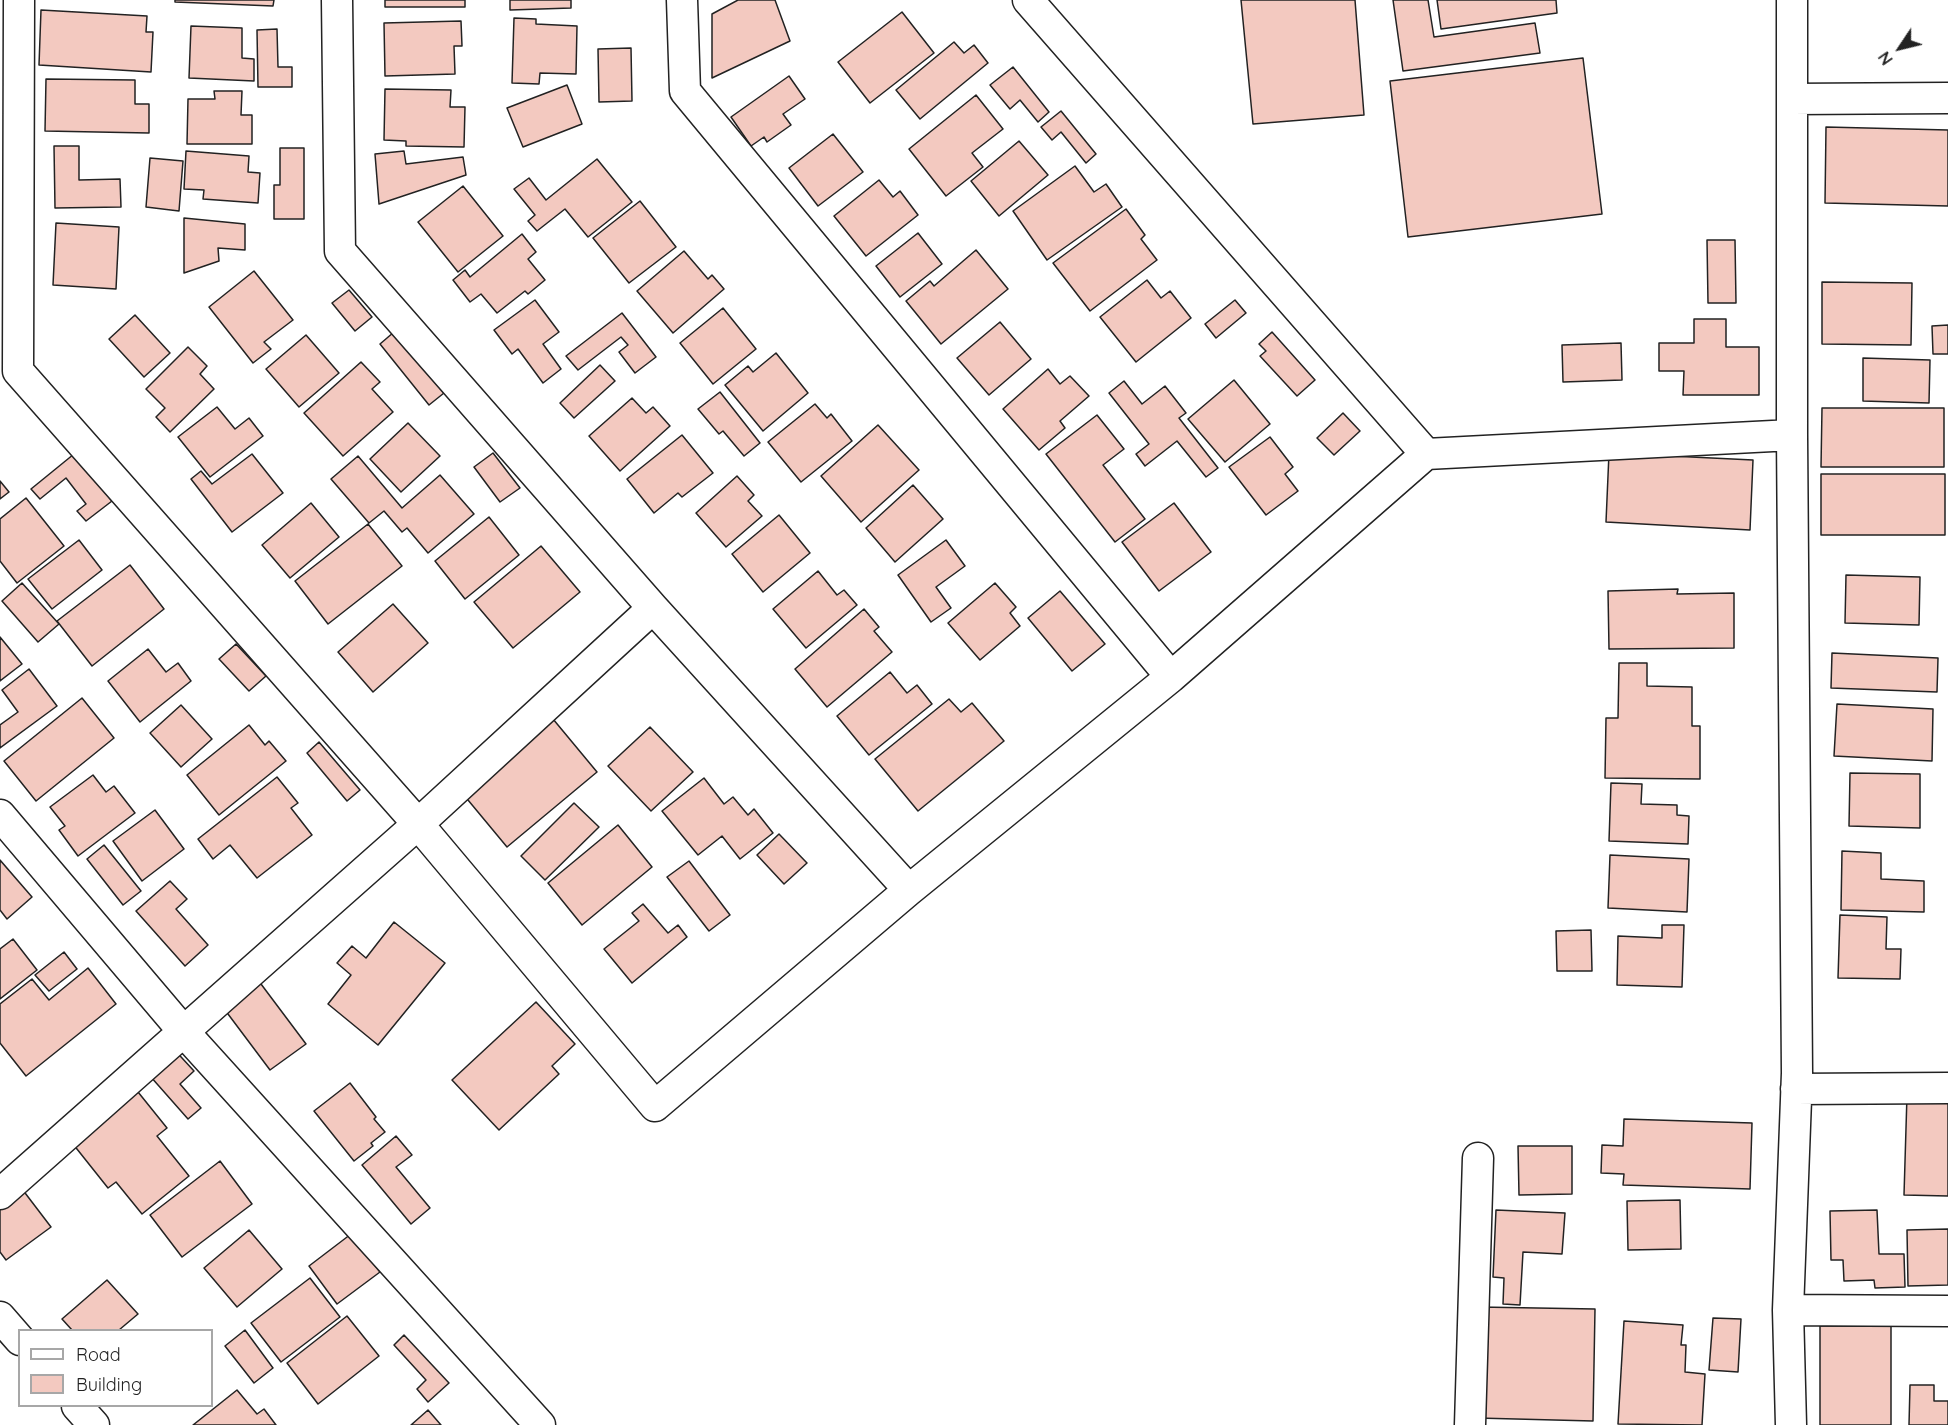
<!DOCTYPE html>
<style>
body{margin:0}
#map{position:relative;width:1948px;height:1425px;overflow:hidden;background:#fff;font-family:Quicksand,sans-serif}
canvas{display:block}
.legend{position:absolute;left:18px;top:1329px;width:195px;height:78px;box-sizing:border-box;background:#fff;border:2px solid #a7a7a7;margin:0;padding:8px 10px;list-style:none;font-size:18px;color:#222}
.legend li{display:flex;align-items:center;gap:12px;height:30px}
.legend b{width:30px;border:2px solid #a7a7a7}
.north{position:absolute;left:1870px;top:18px;width:60px;height:60px;-webkit-text-stroke:4px #fff;paint-order:stroke;rotate:235deg;font-size:16px;font-weight:700;line-height:24px;text-align:center;color:#222}
.north::after{content:'';display:block;margin:auto;width:21px;height:27px;background:#222;clip-path:polygon(50% 0,100% 100%,50% 72%,0 100%)}
</style>
<div id="map">
<canvas width="1948" height="1425"></canvas>
<ul class="legend">
<li><b style="height:8px;background:#fff"></b>Road</li>
<li><b style="height:16px;background:#f3c9c0"></b>Building</li>
</ul>
<div class="north">N</div>
</div>
<script>
const g = document.querySelector('canvas').getContext('2d');
g.lineJoin = 'round';
function paint(path, color) { g.fillStyle = color; g.fill(path, 'evenodd'); }
function trace(path, color, width, dash) { g.strokeStyle = color; g.lineWidth = width; g.lineCap = dash ? 'butt' : 'round'; g.setLineDash(dash || []); g.stroke(path); }
const building = new Path2D(`
 M 175,0 L 274,0 L 273,6 L 175,2 Z
 M 385,0 L 465,0 L 465,7 L 385,7 Z
 M 510,0 L 571,0 L 571,8 L 510,10 Z
 M 738,0 L 775,0 L 790,41 L 712,78 L 712,14 Z
 M 1241,0 L 1355,0 L 1364,115 L 1253,124 Z
 M 1393,0 L 1428,0 L 1434,37 L 1535,23 L 1540,53 L 1403,71 Z
 M 1437,0 L 1556,0 L 1557,13 L 1441,29 Z
 M 41,10 L 147,16 L 146,32 L 153,32 L 151,72 L 39,65 Z
 M 902,12 L 934,53 L 870,103 L 838,62 Z
 M 514,18 L 536,19 L 536,24 L 577,26 L 576,74 L 540,73 L 539,84 L 512,83 Z
 M 461,21 L 462,46 L 454,46 L 455,74 L 385,76 L 384,23 Z
 M 191,26 L 242,28 L 242,58 L 254,59 L 254,81 L 189,78 Z
 M 277,29 L 278,67 L 292,67 L 292,87 L 258,87 L 257,30 Z
 M 954,42 L 964,53 L 974,45 L 988,63 L 920,119 L 896,90 Z
 M 631,48 L 632,101 L 599,102 L 598,49 Z
 M 1583,58 L 1602,214 L 1408,237 L 1390,81 Z
 M 1013,67 L 1049,112 L 1038,122 L 1020,100 L 1010,109 L 990,85 Z
 M 789,76 L 805,99 L 783,114 L 791,125 L 767,142 L 764,137 L 751,146 L 731,117 Z
 M 46,79 L 135,80 L 135,104 L 149,104 L 149,133 L 45,131 Z
 M 567,85 L 582,124 L 523,147 L 507,108 Z
 M 385,89 L 451,90 L 450,107 L 465,107 L 464,147 L 406,146 L 406,141 L 384,140 Z
 M 214,91 L 242,91 L 241,115 L 252,115 L 252,144 L 187,144 L 188,99 L 215,99 Z
 M 976,95 L 1003,129 L 972,153 L 983,167 L 946,196 L 909,149 Z
 M 1061,111 L 1096,154 L 1086,163 L 1061,132 L 1052,140 L 1041,127 Z
 M 1826,127 L 1948,130 L 1948,206 L 1825,203 Z
 M 833,134 L 863,172 L 818,206 L 789,168 Z
 M 1019,141 L 1048,175 L 999,216 L 971,181 Z
 M 54,146 L 79,146 L 79,180 L 120,179 L 121,207 L 55,208 Z
 M 280,148 L 304,148 L 304,219 L 274,219 L 274,185 L 280,185 Z
 M 186,151 L 249,156 L 248,172 L 260,173 L 258,203 L 203,199 L 204,190 L 184,189 Z
 M 404,151 L 406,164 L 463,157 L 466,175 L 379,204 L 375,154 Z
 M 150,158 L 183,161 L 179,211 L 146,207 Z
 M 597,159 L 632,202 L 588,237 L 565,209 L 537,231 L 528,221 L 535,215 L 514,189 L 529,178 L 546,200 Z
 M 1075,166 L 1094,192 L 1106,184 L 1122,207 L 1047,260 L 1013,211 Z
 M 879,180 L 893,197 L 900,191 L 918,215 L 866,256 L 834,216 Z
 M 463,186 L 503,236 L 458,272 L 418,222 Z
 M 640,201 L 676,247 L 629,283 L 593,238 Z
 M 1126,209 L 1145,235 L 1141,239 L 1157,260 L 1090,311 L 1053,263 Z
 M 184,218 L 245,224 L 245,250 L 218,248 L 219,261 L 184,273 Z
 M 56,223 L 119,227 L 116,289 L 53,285 Z
 M 918,233 L 942,264 L 900,297 L 876,266 Z
 M 522,234 L 536,252 L 528,259 L 545,280 L 528,294 L 525,291 L 497,313 L 481,294 L 470,302 L 453,280 L 465,270 L 470,277 Z
 M 1707,240 L 1735,240 L 1736,303 L 1708,303 Z
 M 976,250 L 1008,289 L 941,344 L 906,301 L 930,281 L 934,286 Z
 M 684,251 L 708,279 L 712,275 L 724,289 L 673,333 L 637,291 Z
 M 254,271 L 293,320 L 264,342 L 271,349 L 253,363 L 209,307 Z
 M 1147,280 L 1161,298 L 1170,291 L 1191,318 L 1136,362 L 1100,317 Z
 M 1822,282 L 1912,283 L 1911,345 L 1822,344 Z
 M 349,290 L 372,317 L 355,331 L 332,303 Z
 M 535,300 L 559,332 L 543,344 L 561,369 L 543,383 L 518,349 L 512,354 L 494,330 Z
 M 1235,300 L 1246,313 L 1216,338 L 1205,324 Z
 M 723,308 L 756,349 L 713,384 L 680,343 Z
 M 622,313 L 656,357 L 635,373 L 619,352 L 628,345 L 621,337 L 578,370 L 566,356 Z
 M 135,315 L 170,353 L 144,377 L 109,339 Z
 M 1694,319 L 1726,319 L 1726,347 L 1759,347 L 1759,395 L 1683,395 L 1684,371 L 1659,371 L 1659,343 L 1694,343 Z
 M 1000,322 L 1031,359 L 989,395 L 957,358 Z
 M 1948,325 L 1948,354 L 1933,354 L 1932,326 Z
 M 394,332 L 444,393 L 429,405 L 380,344 Z
 M 1272,332 L 1315,380 L 1297,396 L 1260,356 L 1266,351 L 1259,344 Z
 M 306,335 L 339,373 L 299,407 L 266,369 Z
 M 1621,343 L 1622,380 L 1563,382 L 1562,345 Z
 M 188,347 L 207,366 L 200,374 L 214,389 L 170,432 L 156,417 L 165,408 L 146,389 Z
 M 776,353 L 808,393 L 763,431 L 725,385 L 748,366 L 753,372 Z
 M 1863,358 L 1930,360 L 1929,403 L 1863,401 Z
 M 361,362 L 380,382 L 372,389 L 393,412 L 343,456 L 304,413 Z
 M 600,365 L 615,381 L 574,418 L 560,403 Z
 M 1048,369 L 1060,384 L 1070,376 L 1089,396 L 1060,421 L 1065,428 L 1039,450 L 1003,409 Z
 M 1234,380 L 1270,424 L 1225,462 L 1188,419 Z
 M 1124,381 L 1142,404 L 1165,386 L 1186,413 L 1179,418 L 1218,468 L 1206,477 L 1177,441 L 1145,466 L 1136,454 L 1149,444 L 1109,393 Z
 M 720,392 L 760,443 L 744,456 L 723,431 L 719,434 L 698,409 Z
 M 632,398 L 646,413 L 653,407 L 670,426 L 620,471 L 589,436 Z
 M 815,404 L 827,418 L 831,414 L 852,441 L 801,482 L 768,442 Z
 M 217,407 L 235,429 L 249,418 L 263,436 L 210,477 L 178,437 Z
 M 1822,408 L 1944,408 L 1944,467 L 1821,467 Z
 M 1343,413 L 1360,431 L 1334,455 L 1317,438 Z
 M 1097,415 L 1124,449 L 1103,465 L 1145,519 L 1115,542 L 1046,454 Z
 M 408,423 L 440,456 L 401,492 L 370,459 Z
 M 878,425 L 919,470 L 861,522 L 821,476 Z
 M 682,435 L 713,473 L 682,497 L 678,493 L 654,513 L 627,479 Z
 M 1270,437 L 1293,467 L 1285,474 L 1298,491 L 1266,515 L 1229,467 Z
 M 493,453 L 520,488 L 500,502 L 474,467 Z
 M 1609,453 L 1753,460 L 1750,530 L 1606,522 Z
 M 74,454 L 112,501 L 86,521 L 77,511 L 86,504 L 66,478 L 40,499 L 31,489 Z
 M 252,454 L 283,493 L 232,532 L 191,479 L 201,471 L 212,484 Z
 M 358,456 L 402,508 L 440,475 L 474,514 L 428,553 L 407,528 L 402,532 L 384,511 L 369,523 L 331,479 Z
 M 1821,474 L 1945,474 L 1945,535 L 1821,535 Z
 M 737,476 L 754,495 L 748,501 L 762,516 L 726,547 L 696,513 Z
 M 0,481 L 9,492 L 0,499 Z
 M 913,485 L 943,519 L 895,562 L 866,528 Z
 M 26,498 L 64,546 L 17,583 L 0,561 L 0,519 Z
 M 311,503 L 339,537 L 290,578 L 262,545 Z
 M 1174,503 L 1211,552 L 1159,591 L 1122,542 Z
 M 779,515 L 810,553 L 763,592 L 732,554 Z
 M 489,517 L 519,555 L 465,599 L 435,561 Z
 M 368,524 L 402,566 L 328,624 L 295,581 Z
 M 79,540 L 102,570 L 52,609 L 28,579 Z
 M 946,540 L 965,566 L 936,587 L 951,608 L 931,622 L 898,575 Z
 M 541,546 L 580,592 L 513,648 L 474,602 Z
 M 130,565 L 164,609 L 92,666 L 57,621 Z
 M 818,571 L 837,595 L 844,590 L 857,605 L 806,648 L 773,609 Z
 M 1846,575 L 1920,577 L 1919,625 L 1845,623 Z
 M 22,583 L 59,624 L 38,642 L 2,601 Z
 M 995,583 L 1016,607 L 1010,613 L 1020,626 L 980,660 L 948,623 Z
 M 1678,589 L 1677,594 L 1734,593 L 1734,648 L 1609,649 L 1608,591 Z
 M 1060,591 L 1105,644 L 1072,671 L 1028,618 Z
 M 393,604 L 428,643 L 373,692 L 338,652 Z
 M 864,609 L 879,627 L 874,631 L 892,652 L 827,707 L 795,669 Z
 M 0,637 L 22,664 L 0,681 Z
 M 236,644 L 266,676 L 249,691 L 219,659 Z
 M 148,649 L 166,672 L 178,663 L 191,681 L 140,722 L 108,681 Z
 M 1832,653 L 1938,658 L 1937,692 L 1831,688 Z
 M 1619,663 L 1647,663 L 1647,686 L 1692,687 L 1692,726 L 1700,726 L 1700,779 L 1605,778 L 1606,718 L 1618,718 Z
 M 29,669 L 57,706 L 0,748 L 0,725 L 18,712 L 2,690 Z
 M 890,672 L 907,693 L 917,685 L 932,704 L 869,755 L 837,716 Z
 M 82,698 L 114,738 L 36,801 L 4,761 Z
 M 949,699 L 961,712 L 972,703 L 1004,741 L 918,811 L 875,759 Z
 M 1837,704 L 1933,709 L 1932,761 L 1834,756 Z
 M 181,705 L 212,739 L 181,767 L 150,733 Z
 M 553,719 L 597,772 L 507,847 L 463,794 Z
 M 249,725 L 265,745 L 269,741 L 286,761 L 219,815 L 187,775 Z
 M 650,727 L 693,772 L 651,811 L 608,766 Z
 M 319,742 L 360,790 L 347,801 L 307,753 Z
 M 1850,773 L 1920,774 L 1920,828 L 1849,826 Z
 M 93,775 L 106,792 L 114,786 L 135,813 L 78,856 L 59,830 L 65,826 L 50,807 Z
 M 277,777 L 298,803 L 291,808 L 312,835 L 257,878 L 230,845 L 213,859 L 198,839 Z
 M 704,778 L 724,804 L 733,797 L 748,815 L 754,809 L 773,833 L 740,859 L 722,836 L 698,855 L 662,811 Z
 M 1611,783 L 1642,784 L 1641,804 L 1677,805 L 1677,815 L 1689,816 L 1688,844 L 1609,841 Z
 M 574,803 L 599,827 L 545,880 L 521,856 Z
 M 155,810 L 184,849 L 142,881 L 113,841 Z
 M 618,825 L 652,867 L 582,925 L 548,883 Z
 M 779,834 L 807,863 L 784,884 L 757,855 Z
 M 104,845 L 141,891 L 123,905 L 87,859 Z
 M 1842,851 L 1881,853 L 1881,879 L 1924,881 L 1924,912 L 1841,910 Z
 M 1610,855 L 1689,859 L 1687,912 L 1608,908 Z
 M 0,860 L 32,897 L 7,919 L 0,910 Z
 M 689,861 L 730,915 L 709,931 L 667,877 Z
 M 170,881 L 187,899 L 176,909 L 208,945 L 185,966 L 136,911 Z
 M 643,904 L 668,933 L 678,925 L 687,937 L 632,983 L 604,949 L 639,921 L 632,913 Z
 M 1840,915 L 1887,917 L 1886,949 L 1901,949 L 1900,979 L 1838,978 Z
 M 394,922 L 445,963 L 378,1045 L 328,1004 L 351,975 L 337,963 L 352,946 L 366,958 Z
 M 1662,925 L 1684,925 L 1682,987 L 1617,985 L 1618,936 L 1662,938 Z
 M 1591,930 L 1592,971 L 1557,971 L 1556,931 Z
 M 13,939 L 37,970 L 0,999 L 0,949 Z
 M 64,952 L 77,969 L 49,991 L 35,975 Z
 M 88,968 L 116,1004 L 26,1076 L 0,1043 L 0,1004 L 32,979 L 49,1000 Z
 M 252,972 L 306,1044 L 270,1070 L 216,998 Z
 M 536,1002 L 575,1044 L 552,1066 L 559,1074 L 499,1130 L 452,1080 Z
 M 170,1045 L 194,1071 L 180,1084 L 201,1108 L 188,1119 L 143,1068 Z
 M 350,1083 L 376,1117 L 374,1119 L 385,1132 L 371,1143 L 373,1146 L 354,1161 L 314,1111 Z
 M 134,1087 L 167,1128 L 157,1136 L 189,1176 L 142,1214 L 116,1182 L 108,1188 L 69,1139 Z
 M 1907,1095 L 1948,1096 L 1948,1196 L 1904,1195 Z
 M 1624,1119 L 1752,1123 L 1750,1189 L 1623,1185 L 1624,1174 L 1601,1173 L 1602,1145 L 1623,1146 Z
 M 396,1136 L 412,1155 L 396,1167 L 430,1208 L 411,1224 L 362,1165 Z
 M 1518,1146 L 1572,1146 L 1572,1194 L 1519,1195 Z
 M 220,1161 L 252,1204 L 182,1257 L 150,1215 Z
 M 19,1185 L 51,1227 L 6,1260 L 0,1252 L 0,1199 Z
 M 1680,1200 L 1681,1249 L 1628,1250 L 1627,1201 Z
 M 1496,1210 L 1565,1213 L 1562,1254 L 1523,1252 L 1520,1305 L 1503,1304 L 1504,1278 L 1493,1277 Z
 M 1877,1210 L 1879,1254 L 1904,1254 L 1905,1287 L 1875,1288 L 1874,1280 L 1844,1281 L 1843,1260 L 1831,1260 L 1830,1211 Z
 M 1948,1229 L 1948,1285 L 1908,1286 L 1907,1230 Z
 M 249,1230 L 282,1269 L 237,1307 L 204,1268 Z
 M 351,1234 L 380,1272 L 337,1304 L 309,1266 Z
 M 310,1278 L 340,1317 L 281,1362 L 251,1323 Z
 M 107,1280 L 138,1314 L 119,1330 L 72,1330 L 62,1319 Z
 M 1479,1307 L 1595,1309 L 1593,1421 L 1477,1418 Z
 M 347,1316 L 379,1356 L 318,1404 L 287,1363 Z
 M 1713,1318 L 1741,1319 L 1738,1372 L 1709,1370 Z
 M 1624,1321 L 1683,1325 L 1681,1345 L 1686,1345 L 1685,1372 L 1705,1374 L 1702,1425 L 1618,1424 Z
 M 1820,1326 L 1891,1326 L 1891,1425 L 1820,1425 Z
 M 245,1330 L 273,1368 L 254,1383 L 225,1346 Z
 M 404,1335 L 449,1383 L 428,1402 L 417,1389 L 426,1380 L 394,1345 Z
 M 1910,1385 L 1934,1385 L 1934,1401 L 1948,1401 L 1948,1425 L 1909,1425 Z
 M 237,1390 L 257,1414 L 264,1409 L 276,1425 L 193,1425 Z
 M 428,1410 L 441,1425 L 411,1425 Z`);
paint(building, '#f3c9c0');
trace(building, '#222', 1.5);
const street = new Path2D(`
 M 19,0 L 18,371 L 418,824 L 655,1106 L 909,890 L 1171,677 L 1426,454
 M 337,0 L 340,251 L 653,608 L 909,890
 M 682,0 L 685,91 L 1171,677
 M 1028,0 L 1426,454 L 1792,435
 M 1792,99 L 1948,98
 M 0,815 L 184,1032 L 540,1425
 M 1796,1089 L 1948,1088
 M 0,1194 L 418,824 L 653,608
 M 1788,1310 L 1948,1311
 M 0,1317 L 20,1340
 M 77,1406 L 94,1425
 M 1470,1425 L 1478,1158
 M 1791,1425 L 1788,1310 L 1797,1073 L 1792,435 L 1792,0`);
trace(street, '#222', 33);
trace(street, '#fff', 30);
</script>
